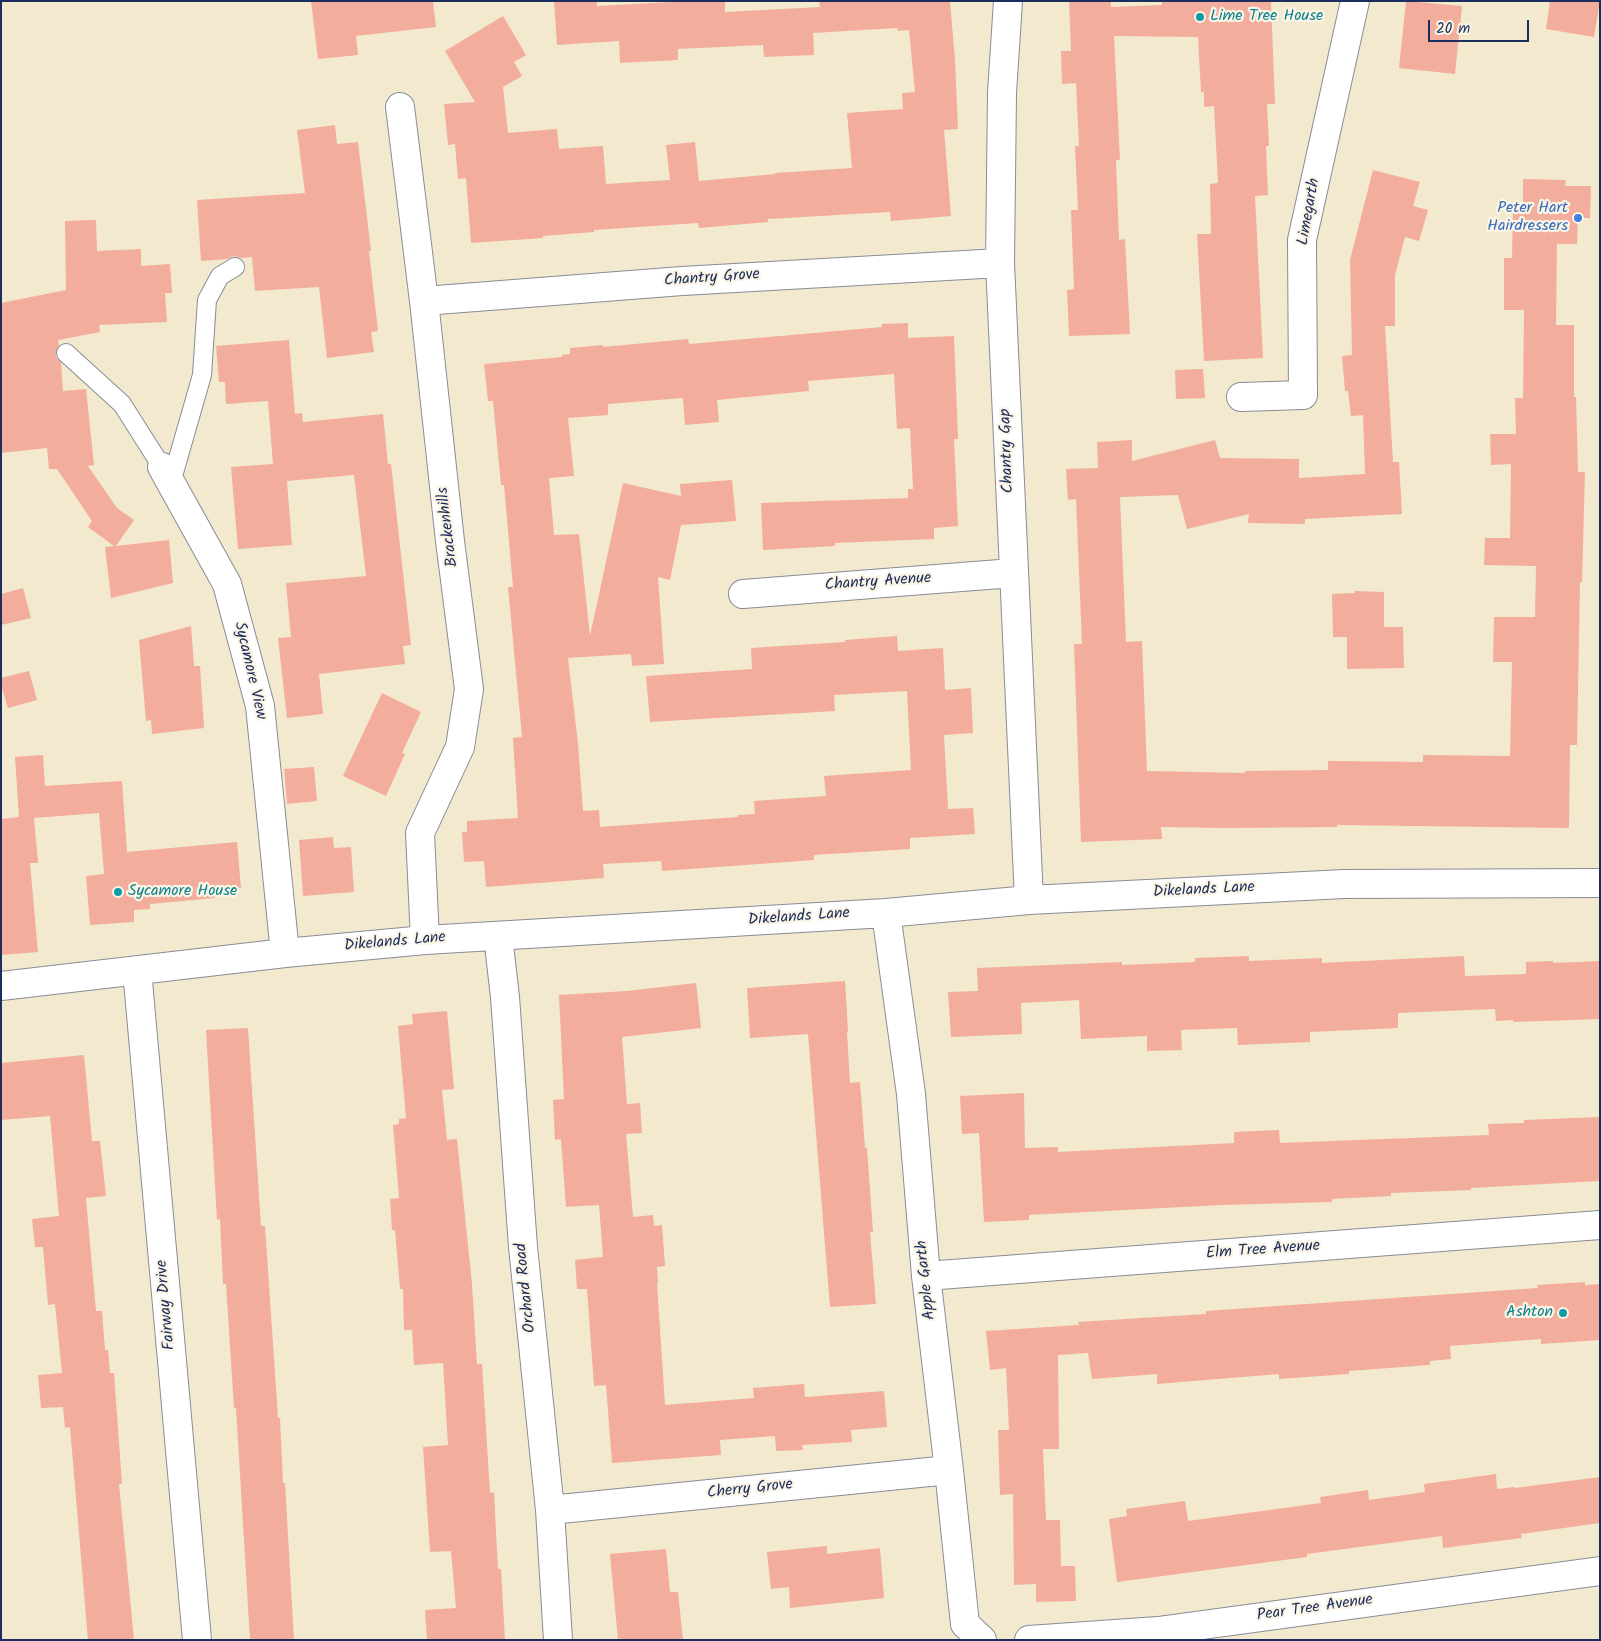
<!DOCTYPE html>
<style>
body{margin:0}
#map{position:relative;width:1601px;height:1641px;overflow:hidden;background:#f3e9ce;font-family:Kalam,sans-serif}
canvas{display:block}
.frame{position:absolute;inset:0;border:2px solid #1b2f5e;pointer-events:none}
.scale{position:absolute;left:1428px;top:20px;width:101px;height:22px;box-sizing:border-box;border:2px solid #1b2f5e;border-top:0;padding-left:6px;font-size:15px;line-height:18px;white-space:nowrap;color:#1b2f5e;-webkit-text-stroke:4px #fcf5e5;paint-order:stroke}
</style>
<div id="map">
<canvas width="1601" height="1641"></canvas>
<div class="frame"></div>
<div class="scale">20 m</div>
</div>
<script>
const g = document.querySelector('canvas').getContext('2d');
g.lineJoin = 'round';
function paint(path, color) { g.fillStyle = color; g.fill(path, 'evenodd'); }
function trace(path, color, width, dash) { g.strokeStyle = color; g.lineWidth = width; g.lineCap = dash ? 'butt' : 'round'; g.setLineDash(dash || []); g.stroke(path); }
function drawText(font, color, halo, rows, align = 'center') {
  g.font = font + ' Kalam,sans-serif'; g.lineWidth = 4.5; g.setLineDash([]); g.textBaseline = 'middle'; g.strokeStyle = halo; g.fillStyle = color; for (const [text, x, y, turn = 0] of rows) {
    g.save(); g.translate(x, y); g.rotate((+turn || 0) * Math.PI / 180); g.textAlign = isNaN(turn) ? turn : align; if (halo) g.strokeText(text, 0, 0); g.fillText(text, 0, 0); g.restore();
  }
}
paint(new Path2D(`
 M 311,1 L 433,1 L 436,27 L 356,36 L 358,55 L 318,59 Z
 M 554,1 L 597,1 L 597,6 L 689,1 L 725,1 L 725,12 L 820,7 L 819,1 L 950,1 L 955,60 L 958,129 L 944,130 L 951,216 L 891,221 L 890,212 L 768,219 L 768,222 L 699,228 L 698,223 L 594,230 L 594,232 L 543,236 L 543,238 L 471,243 L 466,178 L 458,179 L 455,144 L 448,145 L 444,104 L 475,102 L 445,51 L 503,16 L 526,55 L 514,62 L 522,76 L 503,87 L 508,133 L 557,129 L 559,149 L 603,146 L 606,184 L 670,180 L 666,145 L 695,142 L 699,181 L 775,174 L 775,173 L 852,168 L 847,113 L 903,109 L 902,93 L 915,92 L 909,30 L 898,31 L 897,28 L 813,33 L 814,55 L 764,57 L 763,45 L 678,49 L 678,60 L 620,63 L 619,41 L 557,45 Z
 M 1069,1 L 1111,1 L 1111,7 L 1162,5 L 1162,1 L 1271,1 L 1275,104 L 1267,104 L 1269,146 L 1266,146 L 1268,195 L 1255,196 L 1263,358 L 1204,361 L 1197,234 L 1211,234 L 1210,184 L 1218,183 L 1214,106 L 1204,107 L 1204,92 L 1201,92 L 1198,37 L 1114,36 L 1120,160 L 1116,160 L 1119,240 L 1125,239 L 1130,334 L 1069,336 L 1067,290 L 1074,289 L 1071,210 L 1078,210 L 1075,146 L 1079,146 L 1076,83 L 1062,84 L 1061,51 L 1071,51 Z
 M 1406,1 L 1462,6 L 1455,74 L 1399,68 Z
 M 1550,1 L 1600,1 L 1594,37 L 1546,29 Z
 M 335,125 L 337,144 L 358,142 L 371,251 L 369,251 L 378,331 L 371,332 L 374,352 L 327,358 L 319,287 L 255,291 L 252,257 L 241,258 L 234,256 L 227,259 L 201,261 L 197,200 L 305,193 L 297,130 Z
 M 1373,170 L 1420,182 L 1413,206 L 1428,210 L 1419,241 L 1405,237 L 1395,275 L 1395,326 L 1385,326 L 1393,462 L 1399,462 L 1402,514 L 1305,519 L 1305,524 L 1248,523 L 1249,514 L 1187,529 L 1178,495 L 1120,497 L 1126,642 L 1142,641 L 1147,771 L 1245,773 L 1245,771 L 1328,770 L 1328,761 L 1423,762 L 1423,755 L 1510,756 L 1512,662 L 1493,662 L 1494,617 L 1535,617 L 1536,566 L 1484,565 L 1485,538 L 1510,538 L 1511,464 L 1491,465 L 1490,434 L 1516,434 L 1515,398 L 1523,398 L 1524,310 L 1504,310 L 1504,258 L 1512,258 L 1513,209 L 1523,209 L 1523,179 L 1566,180 L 1565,186 L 1591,186 L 1590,218 L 1578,218 L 1577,244 L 1557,244 L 1556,325 L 1574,325 L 1574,397 L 1576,397 L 1578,472 L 1585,472 L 1582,582 L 1580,582 L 1577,745 L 1570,745 L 1569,828 L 1337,825 L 1337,827 L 1226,828 L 1161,827 L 1162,839 L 1081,842 L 1074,644 L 1082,644 L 1076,499 L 1068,500 L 1066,469 L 1098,468 L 1097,442 L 1132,440 L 1132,461 L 1215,440 L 1220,458 L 1299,459 L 1299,478 L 1365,474 L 1363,415 L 1351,416 L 1348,391 L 1345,391 L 1342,356 L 1352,355 L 1350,260 Z
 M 96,220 L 97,251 L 141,249 L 141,266 L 170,264 L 172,293 L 165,293 L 167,322 L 99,325 L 100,332 L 58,340 L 59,345 L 56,351 L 56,357 L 61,362 L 63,391 L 86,389 L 94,465 L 88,466 L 117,508 L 134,520 L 116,546 L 169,540 L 173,583 L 111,598 L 105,547 L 114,546 L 88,527 L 92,521 L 57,469 L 49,469 L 47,448 L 1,453 L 1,303 L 66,290 L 65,221 Z
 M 908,323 L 908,338 L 954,336 L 958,439 L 954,439 L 958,526 L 934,528 L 934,539 L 835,543 L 835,546 L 763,550 L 761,503 L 908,498 L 908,489 L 913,489 L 910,428 L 897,429 L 894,374 L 808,381 L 809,391 L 717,400 L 719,422 L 685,425 L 683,398 L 608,404 L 608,415 L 568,418 L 574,476 L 549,478 L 554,535 L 579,534 L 590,636 L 623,483 L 681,496 L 680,484 L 732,480 L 736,521 L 681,525 L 670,580 L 658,577 L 664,664 L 632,666 L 631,654 L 568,658 L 578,744 L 583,811 L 599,810 L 600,827 L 738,817 L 738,815 L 755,814 L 754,801 L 826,796 L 824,776 L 911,770 L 907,691 L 834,695 L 835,711 L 650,722 L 646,676 L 752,669 L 751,648 L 845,642 L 845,640 L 897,636 L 898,651 L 943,648 L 945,690 L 971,688 L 973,733 L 944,735 L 948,809 L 973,808 L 975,834 L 910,838 L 910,849 L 814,855 L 814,860 L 662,871 L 661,861 L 603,864 L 604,878 L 486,887 L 484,861 L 464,862 L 462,832 L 467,832 L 467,821 L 518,818 L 513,738 L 522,737 L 508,587 L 513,587 L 504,485 L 501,485 L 493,401 L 488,401 L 484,364 L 562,357 L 562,355 L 570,354 L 570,348 L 603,345 L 603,347 L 688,339 L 689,344 L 882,327 L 882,324 Z
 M 289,340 L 295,414 L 302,413 L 303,422 L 383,414 L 388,464 L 391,464 L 411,645 L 403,646 L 405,664 L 319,674 L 323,714 L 287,718 L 278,638 L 291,637 L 286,583 L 366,576 L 354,475 L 287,481 L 292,545 L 238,549 L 231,467 L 273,464 L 268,401 L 226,404 L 225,382 L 219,382 L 216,346 Z
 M 1203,369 L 1205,398 L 1176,399 L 1175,370 Z
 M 23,588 L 31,618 L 1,625 L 1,594 Z
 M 1355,591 L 1384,592 L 1384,627 L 1403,627 L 1404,668 L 1347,669 L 1347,637 L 1333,637 L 1332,594 L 1355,593 Z
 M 191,626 L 194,666 L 200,666 L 204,728 L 152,734 L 151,720 L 146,721 L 139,640 Z
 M 29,671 L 37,700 L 8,708 L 1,685 L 1,678 Z
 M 382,693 L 421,712 L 402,753 L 405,754 L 386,796 L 343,776 Z
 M 43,755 L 45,786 L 122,781 L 127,852 L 237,842 L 241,888 L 214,891 L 215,898 L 150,904 L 150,909 L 134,910 L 134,922 L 90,925 L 86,876 L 104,874 L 99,813 L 34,818 L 38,863 L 30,863 L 38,952 L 1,955 L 1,819 L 19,817 L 15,757 Z
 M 314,767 L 317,801 L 287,804 L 284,769 Z
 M 333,837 L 334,848 L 351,847 L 354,892 L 303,896 L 299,840 Z
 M 1249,956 L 1249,961 L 1322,958 L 1322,963 L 1464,956 L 1465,976 L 1526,974 L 1526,962 L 1553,961 L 1553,963 L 1600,961 L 1600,1019 L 1513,1022 L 1513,1020 L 1496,1021 L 1495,1009 L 1398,1013 L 1398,1028 L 1310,1032 L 1310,1042 L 1238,1045 L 1237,1028 L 1181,1030 L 1182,1050 L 1147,1051 L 1147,1036 L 1081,1039 L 1079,1000 L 1021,1003 L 1022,1034 L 951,1037 L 948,992 L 978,991 L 977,968 L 1122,962 L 1122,965 L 1195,962 L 1195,958 Z
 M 845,981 L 848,1032 L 847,1032 L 850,1083 L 860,1082 L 865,1148 L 867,1148 L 873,1232 L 870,1232 L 876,1304 L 830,1307 L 808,1034 L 750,1038 L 747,988 Z
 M 696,983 L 701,1028 L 622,1037 L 627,1104 L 640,1103 L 642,1133 L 626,1134 L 633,1217 L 653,1215 L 654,1226 L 662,1225 L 665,1266 L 657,1267 L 658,1283 L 657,1283 L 665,1405 L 754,1398 L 753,1388 L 804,1384 L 805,1397 L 884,1391 L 887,1427 L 851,1430 L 852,1442 L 802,1445 L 803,1450 L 776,1451 L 775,1436 L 720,1440 L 721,1455 L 612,1463 L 606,1385 L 594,1386 L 587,1289 L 577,1289 L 575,1260 L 603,1257 L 599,1205 L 566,1207 L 561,1139 L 555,1140 L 553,1100 L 564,1099 L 559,995 L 627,991 Z
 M 447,1011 L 454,1089 L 442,1090 L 447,1140 L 457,1139 L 472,1284 L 477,1364 L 482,1364 L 490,1493 L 494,1492 L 498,1569 L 501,1569 L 505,1640 L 427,1640 L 425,1610 L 456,1608 L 451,1551 L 430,1552 L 423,1447 L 448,1445 L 443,1363 L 414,1365 L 412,1330 L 404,1330 L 403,1289 L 400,1289 L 395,1230 L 392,1230 L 390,1199 L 399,1198 L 393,1125 L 399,1124 L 399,1119 L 406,1118 L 398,1026 L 413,1024 L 412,1014 Z
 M 248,1028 L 261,1226 L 265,1226 L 278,1418 L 280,1418 L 283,1483 L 285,1483 L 294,1640 L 250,1640 L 236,1408 L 234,1408 L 226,1284 L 223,1284 L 220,1219 L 217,1220 L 206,1030 Z
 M 84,1055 L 92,1141 L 100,1141 L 106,1196 L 86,1198 L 96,1311 L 102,1311 L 105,1350 L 108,1350 L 110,1373 L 114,1373 L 122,1484 L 119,1484 L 134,1640 L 88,1640 L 70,1427 L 65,1428 L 63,1407 L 41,1408 L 38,1375 L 62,1373 L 55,1304 L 48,1305 L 43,1247 L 35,1247 L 32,1219 L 59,1216 L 50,1116 L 1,1120 L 1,1063 Z
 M 1024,1093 L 1025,1148 L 1058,1147 L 1058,1152 L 1234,1143 L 1234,1132 L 1279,1130 L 1280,1143 L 1489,1135 L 1488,1124 L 1524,1123 L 1524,1120 L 1600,1117 L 1600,1181 L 1471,1188 L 1471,1190 L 1391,1193 L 1391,1196 L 1332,1199 L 1332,1202 L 1221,1205 L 1029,1215 L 1029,1220 L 984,1222 L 979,1133 L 962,1134 L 960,1096 Z
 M 1585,1282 L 1585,1285 L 1600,1284 L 1600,1340 L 1541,1344 L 1541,1339 L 1450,1346 L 1451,1359 L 1430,1361 L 1430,1365 L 1349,1371 L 1349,1374 L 1279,1379 L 1279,1374 L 1157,1384 L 1157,1374 L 1092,1379 L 1088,1353 L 1058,1355 L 1059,1449 L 1043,1449 L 1046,1520 L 1060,1520 L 1061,1566 L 1075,1566 L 1076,1601 L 1036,1602 L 1036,1584 L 1014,1585 L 1013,1494 L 1000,1495 L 998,1430 L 1009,1430 L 1006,1368 L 990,1370 L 986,1331 L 1079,1325 L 1078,1322 L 1206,1314 L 1206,1311 L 1263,1307 L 1538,1288 L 1537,1285 Z
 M 1496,1474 L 1497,1489 L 1515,1487 L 1515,1488 L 1600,1477 L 1600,1523 L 1521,1534 L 1522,1538 L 1443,1548 L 1442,1536 L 1307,1554 L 1307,1557 L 1117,1582 L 1109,1519 L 1127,1516 L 1126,1509 L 1185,1501 L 1188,1521 L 1321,1503 L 1320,1497 L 1368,1490 L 1369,1500 L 1425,1492 L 1424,1484 Z
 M 827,1546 L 827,1554 L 880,1548 L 884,1598 L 790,1608 L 789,1587 L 771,1589 L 767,1552 Z
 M 666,1549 L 670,1592 L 678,1592 L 683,1640 L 618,1640 L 610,1554 Z`), '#f3ad9c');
const service = new Path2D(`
 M 66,353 L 122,404 L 162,467
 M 171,483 L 202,375 L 207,300 L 220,276 L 235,267`);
const minor = new Path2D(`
 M 1008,1 L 1002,93 L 1000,263 L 1029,900
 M 400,107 L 424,301 L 450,541 L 469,689 L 460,747 L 420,833 L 425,940
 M 424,301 L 682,281 L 1000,263
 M 1241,397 L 1303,395 L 1302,240 L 1355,1
 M 162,467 L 227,584 L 260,706 L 285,953
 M 743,594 L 1013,573
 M 886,913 L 911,1094 L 926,1276 L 949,1470 L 965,1624 L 982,1640
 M 498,936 L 505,997 L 523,1247 L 550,1510 L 558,1640
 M 137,970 L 197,1640
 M 1,986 L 285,953 L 425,940 L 886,913 L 1029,900 L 1344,884 L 1600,883
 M 926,1276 L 1600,1225
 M 550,1510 L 949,1470
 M 1029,1640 L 1158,1631 L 1600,1571`);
trace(service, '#878c96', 20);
trace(minor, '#878c96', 30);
trace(service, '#fff', 18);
trace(minor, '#fff', 28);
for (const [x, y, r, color] of [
 [1200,17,5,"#0f9aa8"],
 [1578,218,5,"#3f7fe0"],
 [118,892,5,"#0f9aa8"],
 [1563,1313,5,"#0f9aa8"]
]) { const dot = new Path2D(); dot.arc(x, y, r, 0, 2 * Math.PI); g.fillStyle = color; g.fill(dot); trace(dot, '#fcf5e5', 2); }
drawText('16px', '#0d838f', '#fcf5e5', [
 ["Lime Tree House",1210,17],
 ["Sycamore House",128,892],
 ["Ashton",1553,1313,"right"]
], 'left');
drawText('16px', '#366cbe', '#fcf5e5', [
 ["Peter Hart",1568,209],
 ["Hairdressers",1568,227]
], 'right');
drawText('16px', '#1b2f5e', '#fcf5e5', [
 ["Limegarth",1310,212,-80],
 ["Chantry Grove",712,279,-4],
 ["Chantry Gap",1008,451,-92],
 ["Brackenhills",449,527,-97],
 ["Chantry Avenue",878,583,-4],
 ["Sycamore View",249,671,77],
 ["Dikelands Lane",1204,891,-3],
 ["Dikelands Lane",799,918,-4],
 ["Dikelands Lane",395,943,-5],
 ["Elm Tree Avenue",1263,1251,-4],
 ["Apple Garth",927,1280,-96],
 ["Orchard Road",527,1288,-96],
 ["Fairway Drive",167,1305,-95],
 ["Cherry Grove",750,1490,-6],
 ["Pear Tree Avenue",1315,1609,-8]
]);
</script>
